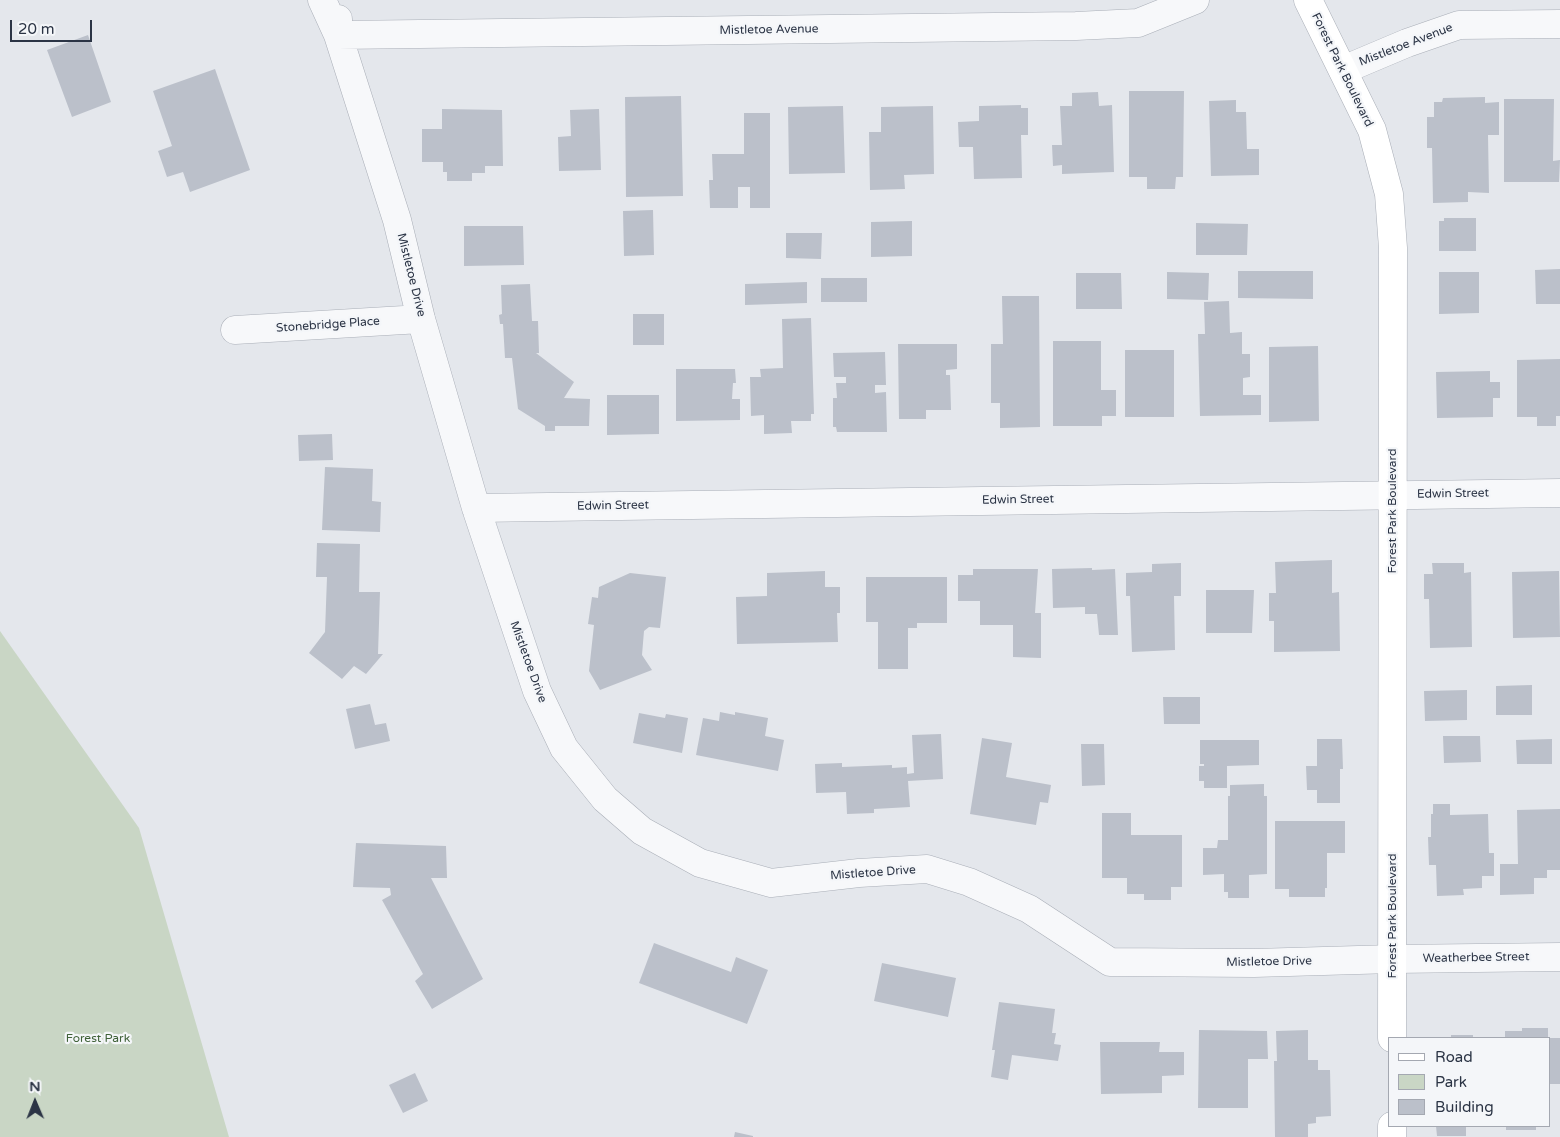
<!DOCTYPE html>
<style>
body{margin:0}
#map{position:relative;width:1560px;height:1137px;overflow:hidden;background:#e4e7ec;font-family:"Varela Round",sans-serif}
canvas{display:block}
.legend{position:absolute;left:1388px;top:1037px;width:162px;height:90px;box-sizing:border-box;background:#f4f6f9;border:1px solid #a4a8b1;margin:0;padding:6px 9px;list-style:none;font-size:15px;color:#2b3445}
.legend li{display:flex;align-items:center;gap:10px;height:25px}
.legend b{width:25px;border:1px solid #a4a8b1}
.north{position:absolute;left:10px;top:1077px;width:50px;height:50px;-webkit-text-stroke:4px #f4f6f9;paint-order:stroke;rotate:359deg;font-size:14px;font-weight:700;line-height:20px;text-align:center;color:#2b3445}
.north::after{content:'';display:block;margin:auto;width:18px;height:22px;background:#2b3445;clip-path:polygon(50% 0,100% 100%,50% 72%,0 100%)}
.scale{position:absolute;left:10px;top:20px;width:82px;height:22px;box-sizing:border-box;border:2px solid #2b3445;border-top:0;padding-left:6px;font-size:15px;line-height:18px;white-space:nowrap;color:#2b3445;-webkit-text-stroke:4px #f4f6f9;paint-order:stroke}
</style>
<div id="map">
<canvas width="1560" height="1137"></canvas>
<ul class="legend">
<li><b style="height:6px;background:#fff"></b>Road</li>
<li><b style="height:14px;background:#c9d6c5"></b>Park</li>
<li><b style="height:14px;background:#bbc0ca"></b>Building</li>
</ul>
<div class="north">N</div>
<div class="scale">20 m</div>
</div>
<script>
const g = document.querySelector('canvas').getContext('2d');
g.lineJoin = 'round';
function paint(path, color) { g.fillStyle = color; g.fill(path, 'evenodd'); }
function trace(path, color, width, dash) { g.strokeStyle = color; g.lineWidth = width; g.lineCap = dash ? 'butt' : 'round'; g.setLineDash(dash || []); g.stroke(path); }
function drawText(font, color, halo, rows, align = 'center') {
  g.font = font + ' "Varela Round",sans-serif'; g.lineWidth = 4.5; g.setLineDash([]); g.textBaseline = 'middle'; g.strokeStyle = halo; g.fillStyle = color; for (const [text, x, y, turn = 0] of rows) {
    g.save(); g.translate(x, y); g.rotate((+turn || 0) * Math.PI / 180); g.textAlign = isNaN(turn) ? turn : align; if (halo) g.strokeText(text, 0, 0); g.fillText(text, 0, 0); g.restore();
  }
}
paint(new Path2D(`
 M 0,631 L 139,828 L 229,1137 L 0,1137 Z`), '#c9d6c5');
paint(new Path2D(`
 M 88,35 L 111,102 L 72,117 L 47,50 Z
 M 215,69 L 250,170 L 190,192 L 183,172 L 167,177 L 158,151 L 172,146 L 153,91 Z
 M 1129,91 L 1184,91 L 1183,177 L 1176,177 L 1175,189 L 1147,189 L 1147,177 L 1129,177 Z
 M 1098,92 L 1099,106 L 1112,105 L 1114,172 L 1062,174 L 1062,165 L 1053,166 L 1052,145 L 1062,145 L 1060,106 L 1072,106 L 1072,93 Z
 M 681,96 L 683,196 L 626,197 L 625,97 Z
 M 1485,97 L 1485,103 L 1499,102 L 1499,135 L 1488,135 L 1489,193 L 1468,192 L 1468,202 L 1433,203 L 1432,148 L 1427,148 L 1427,117 L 1434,117 L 1434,102 L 1442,102 L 1443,98 Z
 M 1504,99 L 1554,99 L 1553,161 L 1560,160 L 1559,182 L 1504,182 Z
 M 1236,100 L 1236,112 L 1246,112 L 1247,149 L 1259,149 L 1259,175 L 1211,176 L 1209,101 Z
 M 1021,105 L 1021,108 L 1028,108 L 1028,135 L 1021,135 L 1022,178 L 974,179 L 973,147 L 959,147 L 958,122 L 979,121 L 979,106 Z
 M 843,106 L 845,173 L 789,174 L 788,107 Z
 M 933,106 L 934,174 L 904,175 L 905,189 L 870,190 L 869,132 L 881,132 L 881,107 Z
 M 442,109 L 502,110 L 503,166 L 485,166 L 485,173 L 472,173 L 472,181 L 447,181 L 447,172 L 443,172 L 443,162 L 422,162 L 422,129 L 442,129 Z
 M 599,109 L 601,170 L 559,171 L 558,137 L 571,136 L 570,110 Z
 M 744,113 L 770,113 L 770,208 L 750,208 L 750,187 L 738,187 L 738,208 L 710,208 L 709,180 L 713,180 L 712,154 L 744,154 Z
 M 653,210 L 654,255 L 624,256 L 623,211 Z
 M 1444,218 L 1476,218 L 1476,251 L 1439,251 L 1439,221 L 1444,221 Z
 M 912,221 L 912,256 L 871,257 L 871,222 Z
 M 1196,223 L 1248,224 L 1247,255 L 1196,255 Z
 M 464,226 L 523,226 L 524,265 L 464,266 Z
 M 786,233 L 822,233 L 821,259 L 786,258 Z
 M 1560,269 L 1560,304 L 1536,304 L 1535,270 Z
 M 1238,271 L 1313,271 L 1313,299 L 1238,298 Z
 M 1167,272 L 1209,273 L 1208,300 L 1167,299 Z
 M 1439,272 L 1479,272 L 1479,313 L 1439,314 Z
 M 1076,273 L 1121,273 L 1122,309 L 1076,309 Z
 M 821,278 L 867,278 L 867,302 L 821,302 Z
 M 807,282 L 807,303 L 745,305 L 745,284 Z
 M 530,284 L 532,321 L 538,321 L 539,353 L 536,353 L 574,382 L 564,398 L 590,399 L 589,426 L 555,426 L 555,431 L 545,431 L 545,426 L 518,409 L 512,358 L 505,358 L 503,324 L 500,324 L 499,315 L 502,314 L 501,285 Z
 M 1002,296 L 1039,296 L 1040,427 L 1000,428 L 1000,403 L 991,403 L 991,344 L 1003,344 Z
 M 1229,301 L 1230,333 L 1242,332 L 1242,354 L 1250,354 L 1250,377 L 1243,378 L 1243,395 L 1261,395 L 1261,415 L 1200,416 L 1198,334 L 1205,334 L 1204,302 Z
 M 633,314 L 664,314 L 664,345 L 633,345 Z
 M 811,318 L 814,414 L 811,414 L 811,421 L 791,421 L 792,433 L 764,434 L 764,415 L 751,416 L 750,377 L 761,377 L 760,369 L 783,368 L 782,319 Z
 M 1053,341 L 1101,341 L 1101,390 L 1116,390 L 1116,416 L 1102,416 L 1102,426 L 1053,426 Z
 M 898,344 L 957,344 L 957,369 L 946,370 L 946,375 L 950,375 L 951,410 L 926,410 L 926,419 L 899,419 Z
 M 1318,346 L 1319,421 L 1269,422 L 1269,347 Z
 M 1125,350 L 1174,350 L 1174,417 L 1125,417 Z
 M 885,352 L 886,385 L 875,385 L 875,393 L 886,392 L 887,432 L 837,432 L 836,427 L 833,427 L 833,398 L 837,398 L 836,383 L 846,383 L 846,377 L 834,377 L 833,353 Z
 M 1560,359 L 1560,416 L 1556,416 L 1556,426 L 1537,426 L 1537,417 L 1517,417 L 1517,360 Z
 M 676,369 L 735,369 L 736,383 L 733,383 L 732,399 L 740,399 L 740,420 L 676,421 Z
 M 1490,371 L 1490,382 L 1500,382 L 1500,398 L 1493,398 L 1493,417 L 1437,418 L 1436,372 Z
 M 607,395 L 659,395 L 659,434 L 607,435 Z
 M 332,434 L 333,460 L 299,461 L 298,435 Z
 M 325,467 L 373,469 L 372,501 L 381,502 L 380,532 L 322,530 Z
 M 317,543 L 360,544 L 359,592 L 380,592 L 378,654 L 383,654 L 366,674 L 354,666 L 342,679 L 309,653 L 325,632 L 327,577 L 316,577 Z
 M 1332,560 L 1332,593 L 1339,592 L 1340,651 L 1274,652 L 1274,621 L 1269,621 L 1269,593 L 1276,593 L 1275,562 Z
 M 1181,563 L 1181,596 L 1174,596 L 1175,650 L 1132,652 L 1130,596 L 1126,596 L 1126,573 L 1152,572 L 1152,564 Z
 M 1432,563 L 1464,563 L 1464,573 L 1471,572 L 1472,647 L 1430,648 L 1429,599 L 1424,599 L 1424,574 L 1433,574 Z
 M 1092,568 L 1092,570 L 1115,569 L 1118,635 L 1099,635 L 1097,614 L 1085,614 L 1085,607 L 1053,608 L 1052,569 Z
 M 973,569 L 1038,569 L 1035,613 L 1041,613 L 1041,658 L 1013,657 L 1013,625 L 980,625 L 980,601 L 958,601 L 958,575 L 973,575 Z
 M 825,571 L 825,587 L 840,587 L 840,613 L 837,613 L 838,642 L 737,644 L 736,597 L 767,596 L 767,573 Z
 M 1559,571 L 1560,637 L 1513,638 L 1512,572 Z
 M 630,573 L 666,577 L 660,628 L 649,627 L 644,631 L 642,655 L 652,670 L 600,690 L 589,671 L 594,625 L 588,624 L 592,597 L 598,598 L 599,587 Z
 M 866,577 L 947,577 L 947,623 L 917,623 L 917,628 L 908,628 L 908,669 L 878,669 L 878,622 L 866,622 Z
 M 1206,590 L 1254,590 L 1252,633 L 1206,633 Z
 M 1532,685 L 1532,715 L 1496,715 L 1496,686 Z
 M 1467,690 L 1467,720 L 1425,721 L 1424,691 Z
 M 1163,697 L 1200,697 L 1200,724 L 1164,724 Z
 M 370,704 L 375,725 L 386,723 L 390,741 L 355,749 L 346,709 Z
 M 720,712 L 735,715 L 735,712 L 768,718 L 765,736 L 784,740 L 778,771 L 696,755 L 703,718 L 719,721 Z
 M 639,713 L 665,718 L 666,714 L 688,718 L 682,753 L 633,743 Z
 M 941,734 L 943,779 L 908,781 L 910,807 L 874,809 L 874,813 L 847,814 L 846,792 L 816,793 L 815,764 L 842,763 L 842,767 L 892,765 L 892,768 L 907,767 L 907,774 L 914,773 L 912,735 Z
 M 1443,736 L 1480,736 L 1481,762 L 1444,763 Z
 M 982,738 L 1012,743 L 1006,777 L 1051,785 L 1048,803 L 1040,802 L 1036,825 L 970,814 Z
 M 1317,739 L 1342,739 L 1343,769 L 1340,769 L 1340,803 L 1317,803 L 1317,790 L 1307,790 L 1306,766 L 1317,766 Z
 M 1552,739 L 1552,764 L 1517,764 L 1516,740 Z
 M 1200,740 L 1259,740 L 1259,765 L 1227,766 L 1227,788 L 1204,788 L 1204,781 L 1199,781 L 1199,766 L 1204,766 L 1204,764 L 1200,764 Z
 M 1081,744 L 1104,744 L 1105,785 L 1082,786 Z
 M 1264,784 L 1264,796 L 1267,796 L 1267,874 L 1249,875 L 1249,898 L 1228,898 L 1228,892 L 1224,892 L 1224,874 L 1203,875 L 1203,848 L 1217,848 L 1218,840 L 1228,840 L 1228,796 L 1230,796 L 1230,785 Z
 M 1433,804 L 1450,804 L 1450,815 L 1488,814 L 1489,853 L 1494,853 L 1494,876 L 1482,876 L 1482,888 L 1463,889 L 1464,895 L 1437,896 L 1436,865 L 1429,865 L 1428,837 L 1431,837 L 1431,814 L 1433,814 Z
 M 1560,809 L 1560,870 L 1547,870 L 1547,878 L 1534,878 L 1534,894 L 1500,895 L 1500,864 L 1518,864 L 1517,810 Z
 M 1102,813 L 1131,813 L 1131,835 L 1182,835 L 1182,887 L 1171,887 L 1171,900 L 1144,900 L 1144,894 L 1127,894 L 1127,878 L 1102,878 Z
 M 1275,821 L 1345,821 L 1345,853 L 1327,853 L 1327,888 L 1325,888 L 1325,897 L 1289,897 L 1289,889 L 1275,889 Z
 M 356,843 L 446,846 L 447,878 L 431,878 L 483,979 L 432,1009 L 415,981 L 423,974 L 382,900 L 391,895 L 390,888 L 353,887 Z
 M 654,943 L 731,972 L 736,957 L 768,970 L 747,1024 L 639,983 Z
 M 882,963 L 956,978 L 948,1017 L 874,1001 Z
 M 999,1002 L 1055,1009 L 1052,1033 L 1056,1033 L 1054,1044 L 1061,1045 L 1058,1061 L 1012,1055 L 1008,1080 L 991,1077 L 995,1050 L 992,1050 Z
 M 1522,1028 L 1548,1028 L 1548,1038 L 1505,1038 L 1505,1031 L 1522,1031 Z
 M 1199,1030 L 1267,1031 L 1268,1059 L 1248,1059 L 1248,1108 L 1198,1108 Z
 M 1308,1030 L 1308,1060 L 1318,1060 L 1318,1070 L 1330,1070 L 1331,1116 L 1316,1117 L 1316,1123 L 1308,1124 L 1308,1137 L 1275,1137 L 1274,1061 L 1277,1061 L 1276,1031 Z
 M 1451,1035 L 1473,1035 L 1473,1038 L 1451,1038 Z
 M 1549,1038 L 1560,1038 L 1560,1084 L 1549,1084 Z
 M 1100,1042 L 1160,1042 L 1159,1052 L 1184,1052 L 1184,1075 L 1162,1076 L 1162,1093 L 1101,1094 Z
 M 415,1073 L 428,1101 L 403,1113 L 389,1085 Z
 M 1436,1126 L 1466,1126 L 1466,1136 L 1437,1136 Z
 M 1506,1126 L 1536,1126 L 1536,1130 L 1506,1130 Z
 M 735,1132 L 753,1136 L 753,1137 L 734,1137 Z`), '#bbc0ca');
const minor = new Path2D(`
 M 322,0 L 338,35 L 397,220 L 421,319 L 476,508 L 537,691 L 564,748 L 605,799 L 642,831 L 700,863 L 771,883 L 859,873 L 927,869 L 969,882 L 1029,909 L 1110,962 L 1254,963 L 1393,959 L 1560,957
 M 338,19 L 338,35 L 1076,26 L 1138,23 L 1195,0
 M 1343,70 L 1407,43 L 1459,25 L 1560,24
 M 235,330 L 421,319
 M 476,508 L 1560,493`);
const secondary = new Path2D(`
 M 1308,0 L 1372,130 L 1389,194 L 1393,248 L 1392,1038
 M 1392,1137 L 1392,1126`);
trace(minor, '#a9aeb7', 29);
trace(secondary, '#a9aeb7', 29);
trace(minor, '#f7f8fa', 28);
trace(secondary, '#fff', 28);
drawText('12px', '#2b3445', '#f4f6f9', [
 ["Mistletoe Avenue",769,30,-1],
 ["Mistletoe Avenue",1406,45,-21],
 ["Forest Park Boulevard",1342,70,64],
 ["Mistletoe Drive",411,275,76],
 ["Stonebridge Place",328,325,-4],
 ["Edwin Street",1453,494,-1],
 ["Edwin Street",1018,500,-1],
 ["Edwin Street",613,506,-1],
 ["Forest Park Boulevard",1393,511,-90],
 ["Mistletoe Drive",528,662,70],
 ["Mistletoe Drive",873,873,-4],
 ["Forest Park Boulevard",1393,916,-90],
 ["Weatherbee Street",1476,958,-1],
 ["Mistletoe Drive",1269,962,-1]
]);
drawText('12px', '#3f6138', '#f4f6f9', [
 ["Forest Park",98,1039]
]);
</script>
